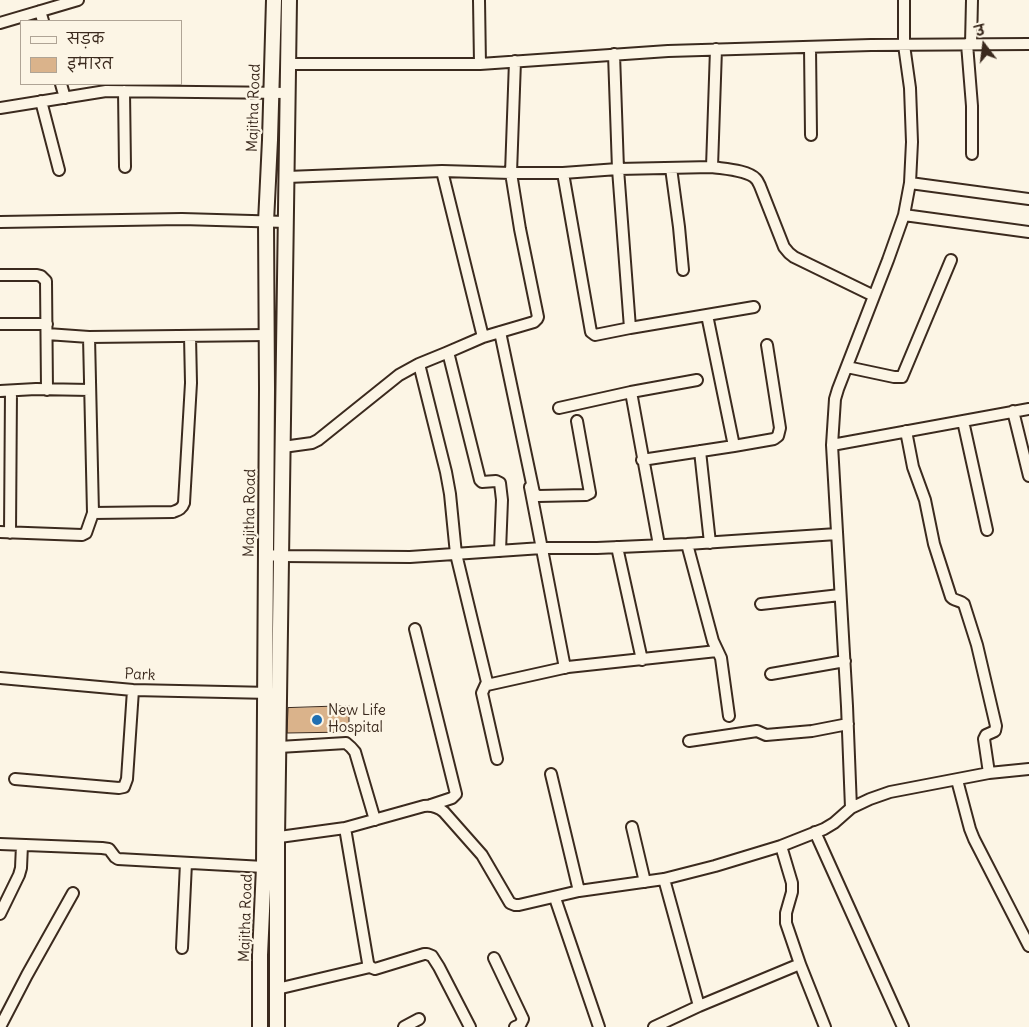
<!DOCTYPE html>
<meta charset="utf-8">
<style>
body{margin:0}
#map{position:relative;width:1029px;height:1027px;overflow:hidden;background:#fcf5e5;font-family:Delius,"Playpen Sans Deva",sans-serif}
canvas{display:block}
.legend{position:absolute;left:20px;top:20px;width:162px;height:65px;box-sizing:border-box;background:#fcf5e5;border:1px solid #afa495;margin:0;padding:6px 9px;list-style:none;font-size:15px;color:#3b2a1e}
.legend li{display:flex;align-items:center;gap:10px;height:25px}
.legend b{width:25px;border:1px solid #afa495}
.north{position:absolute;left:959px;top:20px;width:50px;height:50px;-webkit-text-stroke:4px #fcf5e5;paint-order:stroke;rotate:345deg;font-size:14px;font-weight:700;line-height:20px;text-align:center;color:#3b2a1e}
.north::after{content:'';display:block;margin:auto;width:18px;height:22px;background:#3b2a1e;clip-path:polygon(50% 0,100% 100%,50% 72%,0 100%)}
</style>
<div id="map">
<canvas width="1029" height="1027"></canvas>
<ul class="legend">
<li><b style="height:6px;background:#fcf5e5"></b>सड़क</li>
<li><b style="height:14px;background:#dab38b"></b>इमारत</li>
</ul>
<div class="north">उ</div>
</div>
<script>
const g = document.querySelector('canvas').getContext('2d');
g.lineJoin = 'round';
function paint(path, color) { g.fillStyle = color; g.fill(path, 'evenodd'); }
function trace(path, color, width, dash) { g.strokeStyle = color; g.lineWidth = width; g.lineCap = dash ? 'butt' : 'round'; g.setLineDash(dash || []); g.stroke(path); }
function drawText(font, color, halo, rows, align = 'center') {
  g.font = font + ' Delius,sans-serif'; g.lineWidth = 4.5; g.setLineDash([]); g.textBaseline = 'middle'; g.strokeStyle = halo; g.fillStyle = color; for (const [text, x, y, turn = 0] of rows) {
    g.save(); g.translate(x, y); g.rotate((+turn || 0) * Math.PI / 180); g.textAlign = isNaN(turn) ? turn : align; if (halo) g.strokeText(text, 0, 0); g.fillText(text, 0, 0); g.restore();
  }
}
const building = new Path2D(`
 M 349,706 L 349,732 L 287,733 L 288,708 Z`);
paint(building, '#dab38b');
trace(building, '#3b2a1e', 1);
const street = new Path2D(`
 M 479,0 L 480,64
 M 40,11 L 43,21
 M 0,23 L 78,0
 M 967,44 L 972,106 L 972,154
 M 971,44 L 972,0
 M 810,47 L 811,135
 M 614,54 L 618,169 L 630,328 L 754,307
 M 288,64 L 480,64 L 668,51 L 871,45 L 1029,44
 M 61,84 L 65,98
 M 124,91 L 125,167
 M 41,101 L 59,170
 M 0,108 L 106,91 L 288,93
 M 712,167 C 724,169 748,170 756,179 C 758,181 759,184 760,186 L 784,247 L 789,253 L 794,257 L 874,296
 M 671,168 L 679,227 L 683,270
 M 442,171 L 483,337
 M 563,173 L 591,332 L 595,335 L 630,328
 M 287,177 L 442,171 L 511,173 L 563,173 L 618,169 L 712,167 L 716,49
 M 910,183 L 1029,199
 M 904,215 L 1029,232
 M 0,222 L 182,219 L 286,222
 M 0,275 L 37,275 L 41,276 L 46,281 L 47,390
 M 707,315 L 734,446
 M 0,324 L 47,324
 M 500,332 L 534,493 L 538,496 L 586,495 L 590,493 L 577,421
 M 47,334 L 89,337 L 267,335
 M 448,352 L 480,480 L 482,482 L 496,481 L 500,483 L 502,500 L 500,551
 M 419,364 L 446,353 L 483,337 L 534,322 L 537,319 L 538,317 L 520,229 L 511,173 L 515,61
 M 847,367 L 894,377 L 902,377 L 951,260
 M 0,391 L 36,389 L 90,390
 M 631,392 L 697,380
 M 559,408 L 631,392 L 659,545
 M 1013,411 L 1029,476
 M 963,421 L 987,530
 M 906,431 L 913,467 L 925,500 L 934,544 L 951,597 C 954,601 960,600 964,604 L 977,645 L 996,726 L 995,731 L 986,735 L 984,739 L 989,773
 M 832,445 L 1029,409
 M 283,447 L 312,443 L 318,440 L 399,375 L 419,364 L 446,472 L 450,494 L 456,554 L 487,682 L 482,693 L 497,759
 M 700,451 L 710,543
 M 642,460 L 734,446 L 774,439 L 778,436 L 780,428 L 767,345
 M 530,487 L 565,668
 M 93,513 L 173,512 C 178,510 182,509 184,503 L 191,383 L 190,336
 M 0,532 L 82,535 L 86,533 L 93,513 L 89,337
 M 10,533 L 11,391
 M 687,544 L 713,641 L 721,658 L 729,716
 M 617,547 L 642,660
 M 265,555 L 282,556 L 410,557 L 542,548 L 597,548 L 687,544 L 837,534
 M 761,604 L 840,595
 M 415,629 L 456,794 L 452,798 L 431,805
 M 771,674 L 845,661
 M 0,678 L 133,690 L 271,693
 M 487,685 L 568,667 L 717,651
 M 689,741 L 757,731 L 766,735 L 812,731 L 848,724
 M 279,747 L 346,743 C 350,746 352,748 355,752 L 375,820
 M 551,774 L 579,891
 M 15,779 L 119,788 L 124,787 L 127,779 L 133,690
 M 957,780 L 970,829 L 974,839 L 1029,946
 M 851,808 L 847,706 L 832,445 L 835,399 L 838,389 L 888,260 L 904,215 L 910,183 L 912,142 L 910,88 L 904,45 L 904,0
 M 632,827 L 645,882
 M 345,828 L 368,963 L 370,967 L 375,969 L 424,954 L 427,954 L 432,956 L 439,967 L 470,1027
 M 815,832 L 903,1027
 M 272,838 L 345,828 L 424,806 C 432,805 438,807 444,812 L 482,855 L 510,903 L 515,905 L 519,905 L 579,891 L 664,879 L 715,866 L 781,846 L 824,829 L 834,823 L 851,808 L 870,799 L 890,792 L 989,773 L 1029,769
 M 0,844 L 102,848 L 109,849 L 115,857 L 118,859 L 264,867
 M 781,846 L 792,883 L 792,892 L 786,913 L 786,923 L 800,964 L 825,1027
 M 664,879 L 699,1006
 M 555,898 L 599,1027
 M 0,914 L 19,875 L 21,868 L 22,845
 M 182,948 L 186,863
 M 494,958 L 523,1019 L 520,1025 L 515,1027
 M 277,989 L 370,967
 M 0,1027 L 27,975 L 73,893
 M 404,1027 L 419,1019
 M 654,1027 L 699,1006 L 800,964`);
const secondary = new Path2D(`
 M 260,1027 L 260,955 L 264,867 L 267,389 L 266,222 L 270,140 L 274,0
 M 277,1027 L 277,838 L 289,0`);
trace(street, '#3b2a1e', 14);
trace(secondary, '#3b2a1e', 18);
trace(street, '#fcf5e5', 10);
trace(secondary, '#fcf5e5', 14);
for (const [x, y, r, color] of [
 [317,720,6,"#1f6fb2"]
]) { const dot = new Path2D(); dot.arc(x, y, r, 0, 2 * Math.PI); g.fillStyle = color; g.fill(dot); trace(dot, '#fcf5e5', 2); }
drawText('15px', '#3b2a1e', '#fcf5e5', [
 ["Majitha Road",254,108,-88],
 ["Majitha Road",250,513,-89],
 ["Park",140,675,3],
 ["Majitha Road",246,918,-88]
]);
drawText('15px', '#3b2a1e', '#fcf5e5', [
 ["New Life",328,711],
 ["Hospital",328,728]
], 'left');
</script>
